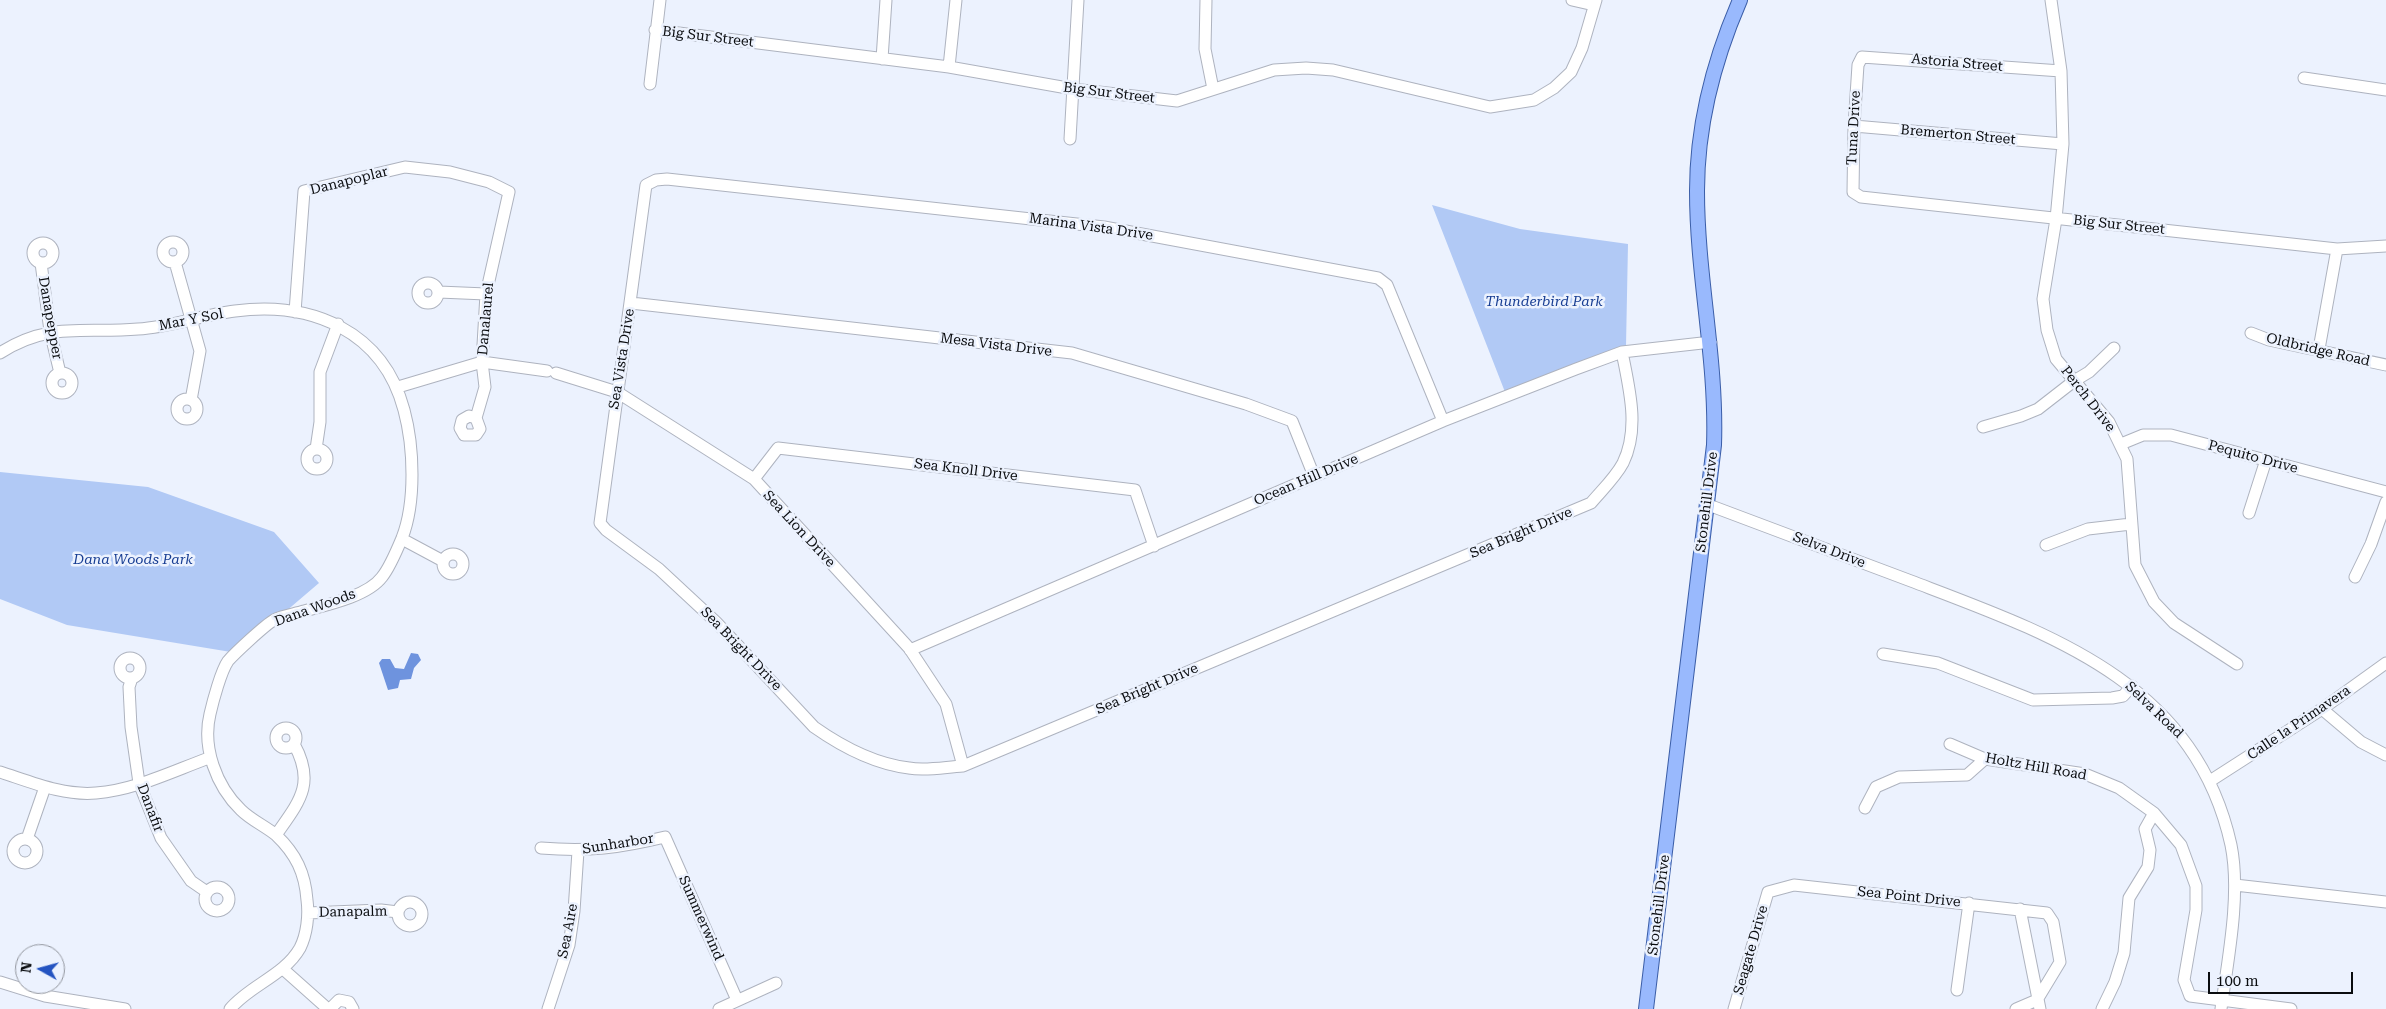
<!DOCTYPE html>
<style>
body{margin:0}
#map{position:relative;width:2386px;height:1009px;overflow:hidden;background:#ecf2fe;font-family:"Roboto Serif",serif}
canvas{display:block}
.north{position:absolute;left:15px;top:944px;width:50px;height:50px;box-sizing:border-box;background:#ecf2fe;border:1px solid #92969e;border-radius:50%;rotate:277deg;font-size:14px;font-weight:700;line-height:20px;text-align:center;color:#0a0c0f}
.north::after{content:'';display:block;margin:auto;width:18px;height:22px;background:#2454c1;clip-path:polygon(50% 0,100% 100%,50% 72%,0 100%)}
.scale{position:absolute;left:2208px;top:972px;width:145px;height:22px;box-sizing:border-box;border:2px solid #0a0c0f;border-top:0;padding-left:6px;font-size:15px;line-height:18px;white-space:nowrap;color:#0a0c0f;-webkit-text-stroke:4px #ecf2fe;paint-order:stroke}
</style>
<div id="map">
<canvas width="2386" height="1009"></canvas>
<div class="north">N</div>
<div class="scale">100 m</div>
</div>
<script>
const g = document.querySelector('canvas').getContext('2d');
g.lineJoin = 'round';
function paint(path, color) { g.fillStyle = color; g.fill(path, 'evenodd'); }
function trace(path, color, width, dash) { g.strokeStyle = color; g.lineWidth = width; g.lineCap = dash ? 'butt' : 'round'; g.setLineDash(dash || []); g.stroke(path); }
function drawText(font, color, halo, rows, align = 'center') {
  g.font = font + ' "Roboto Serif",serif'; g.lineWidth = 5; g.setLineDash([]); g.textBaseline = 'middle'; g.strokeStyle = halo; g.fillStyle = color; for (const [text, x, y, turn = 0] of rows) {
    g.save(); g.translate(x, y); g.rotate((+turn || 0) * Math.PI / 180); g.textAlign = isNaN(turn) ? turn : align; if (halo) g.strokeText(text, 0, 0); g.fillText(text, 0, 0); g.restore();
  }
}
paint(new Path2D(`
 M 1432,205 L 1520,229 L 1628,244 L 1626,346 L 1505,392 Z
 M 0,472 L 148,487 L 274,532 L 319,583 L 237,653 L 67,625 L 0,599 Z`), '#b1c9f5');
paint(new Path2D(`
 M 411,653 L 418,654 L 421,660 L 414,668 L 411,679 L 400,680 L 398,688 L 388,690 L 379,663 L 382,659 L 390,659 L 395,668 L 404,669 Z`), '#6e93de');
const minor = new Path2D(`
 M 1206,0 L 1205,49 L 1213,89
 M 1572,0 L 1594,5
 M 2051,0 L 2061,71 L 2063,144 L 2056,219 L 2043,299 L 2047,330 L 2056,359 L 2109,422 L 2127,459 L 2135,565 L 2154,602 L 2174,623 L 2237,664
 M 655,30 L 949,67 L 1073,89 L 1177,101 L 1274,70 L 1306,68 L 1333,70 L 1490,107 L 1534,100 L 1554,88 L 1571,72 L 1582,48 L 1596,0
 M 882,59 L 886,0
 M 949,67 L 956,0
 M 2061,71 L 1862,57 L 1858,65 L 1854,126 L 1853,192 L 1861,197 L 2337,249 L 2386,246
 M 2304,78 L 2386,90
 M 650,84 L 660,0
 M 1854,126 L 2063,144
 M 1070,139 L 1078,0
 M163 252a10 10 0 1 1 20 0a10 10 0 1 1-20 0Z
 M33 253a10 10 0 1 1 20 0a10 10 0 1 1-20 0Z
 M 175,262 L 200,351 L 191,400
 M 41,263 L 50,331 L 60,373
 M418 293a10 10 0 1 1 20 0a10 10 0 1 1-20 0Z
 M 439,292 L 486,294
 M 631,303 L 1072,353 L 1246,404 L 1292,421 L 1314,476
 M 295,312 L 304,191 L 405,167 L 450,172 L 489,182 L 509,192 L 486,294 L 482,362 L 485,387 L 476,418 L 480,429 L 476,435 L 464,435 L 460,428 L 462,420 L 469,416 L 476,418
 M 2251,333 L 2269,340 L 2386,365
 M 2319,349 L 2337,249
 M 0,353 C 49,321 85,334 138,329 C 171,327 202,315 235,311 C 312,301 383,331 404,410 C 414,447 416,502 402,538 C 397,550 390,567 382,577 C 368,596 327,605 304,611 C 295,614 283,615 274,620 C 265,625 235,653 228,661 C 221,671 213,701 210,714 C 202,747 216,786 241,810 C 251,820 265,826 276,835 C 296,854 305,873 307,900 C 309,915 307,934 300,948 C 284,976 250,985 230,1009
 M52 383a10 10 0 1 1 20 0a10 10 0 1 1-20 0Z
 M 556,373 L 617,392 L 754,479 L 909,648 L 946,704 L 963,766
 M 398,387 L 482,362 L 547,371
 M177 409a10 10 0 1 1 20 0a10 10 0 1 1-20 0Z
 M 1443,421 L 1387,285 L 1378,278 L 1104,227 L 667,179 L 656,180 L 646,185 L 600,523 L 606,530 L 659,569 L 716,622 L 814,727 C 841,746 875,764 909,768 C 926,771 945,767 963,766 L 1591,503 C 1601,491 1615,478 1623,463 C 1640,428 1629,388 1622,352
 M 1983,427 L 2021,416 L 2038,409 L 2074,381 L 2089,372 L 2114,348
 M 2121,444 L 2143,435 L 2171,435 L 2386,492
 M307 459a10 10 0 1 1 20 0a10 10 0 1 1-20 0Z
 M 316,449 L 320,422 L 320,372 L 338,324
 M 754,479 L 778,448 L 1135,490 L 1154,546
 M 1706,504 C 1775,530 1843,556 1911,581 C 2050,634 2195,682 2231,845 C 2241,894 2228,959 2221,1009
 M 2249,513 L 2266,460
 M 402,539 L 443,561
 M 2046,545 L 2088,529 L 2131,524
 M443 564a10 10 0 1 1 20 0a10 10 0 1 1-20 0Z
 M 2355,577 L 2371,544 L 2386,502
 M 910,650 L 1443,421 L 1576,369 L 1622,352 L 1711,342
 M 1883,654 L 1938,663 L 2033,700 L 2112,698 L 2123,696 L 2132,686
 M120 668a10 10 0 1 1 20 0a10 10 0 1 1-20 0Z
 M 132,678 L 129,687 L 131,727 L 139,783 L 161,838 L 191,881 L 207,892
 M 2322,709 L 2361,742 L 2386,755
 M276 738a10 10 0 1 1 20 0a10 10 0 1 1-20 0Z
 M 1950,744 L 1985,759 L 2085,774 L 2119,788 L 2154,813 L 2181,845 L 2196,886 L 2196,910 L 2184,980 L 2190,996 L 2291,1009
 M 0,772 C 31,782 64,796 96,793 C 135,790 173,771 209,758
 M 2210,781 L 2322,709 L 2386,663
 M 1865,808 L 1876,787 L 1899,777 L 1967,775 L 1985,759
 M 276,835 C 299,802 316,784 294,744
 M13 851a12 12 0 1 1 24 0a12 12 0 1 1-24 0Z
 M 27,839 L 45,787
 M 541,848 C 589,852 619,848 665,837 L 737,1000
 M 2235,885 L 2386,902
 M205 899a12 12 0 1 1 24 0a12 12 0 1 1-24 0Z
 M398 914a12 12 0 1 1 24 0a12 12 0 1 1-24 0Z
 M 2020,909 L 2040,1009
 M 308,913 L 381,910 L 398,912
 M 283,969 L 328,1009
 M 0,982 L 45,996 L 125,1009
 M 1957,990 L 1969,903
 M 330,1009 L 339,1000 L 349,1002 L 353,1009
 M 548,1009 L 569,945 L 574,911 L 578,851
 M 719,1009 L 776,983
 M 1734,1009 L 1768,892 L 1794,885 L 2047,913 L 2053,922 L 2060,962 L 2037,1000 L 2016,1009
 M 2102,1009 L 2115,982 L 2124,953 L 2129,898 L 2148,867 L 2150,850 L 2145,829 L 2154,813`);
const major = new Path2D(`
 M 1646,1009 L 1714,445 C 1717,359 1697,277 1697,191 C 1697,125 1714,60 1740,0`);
trace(minor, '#aeb3bf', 13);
trace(major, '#3b5ea8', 16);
trace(minor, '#fff', 11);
trace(major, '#99b9fd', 14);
drawText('14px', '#0a0c0f', '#ecf2fe', [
 ["Big Sur Street",708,37,7],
 ["Astoria Street",1957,63,5],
 ["Big Sur Street",1109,93,7],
 ["Tuna Drive",1854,128,-87],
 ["Bremerton Street",1958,135,5],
 ["Danapoplar",349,181,-14],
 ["Big Sur Street",2119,225,6],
 ["Marina Vista Drive",1091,227,8],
 ["Danapepper",50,318,80],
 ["Danalaurel",486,319,-85],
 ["Mar Y Sol",191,320,-11],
 ["Mesa Vista Drive",996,345,7],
 ["Oldbridge Road",2318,350,13],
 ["Sea Vista Drive",622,359,-81],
 ["Perch Drive",2088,399,52],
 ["Pequito Drive",2253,457,15],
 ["Sea Knoll Drive",966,470,7],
 ["Ocean Hill Drive",1306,480,-23],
 ["Stonehill Drive",1707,502,-83],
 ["Sea Lion Drive",799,529,47],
 ["Sea Bright Drive",1521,533,-23],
 ["Selva Drive",1829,550,21],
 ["Dana Woods",315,608,-20],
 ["Sea Bright Drive",741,649,46],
 ["Sea Bright Drive",1147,689,-23],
 ["Selva Road",2154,710,44],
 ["Calle la Primavera",2299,723,-34],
 ["Holtz Hill Road",2036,767,10],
 ["Danafir",150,808,69],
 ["Sunharbor",618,844,-9],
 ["Sea Point Drive",1909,897,6],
 ["Stonehill Drive",1659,905,-83],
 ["Danapalm",353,912,-1],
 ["Summerwind",701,918,66],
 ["Sea Aire",568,931,-79],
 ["Seagate Drive",1751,950,-74]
]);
drawText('italic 14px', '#173d93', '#ecf2fe', [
 ["Thunderbird Park",1544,302],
 ["Dana Woods Park",133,560]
]);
</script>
